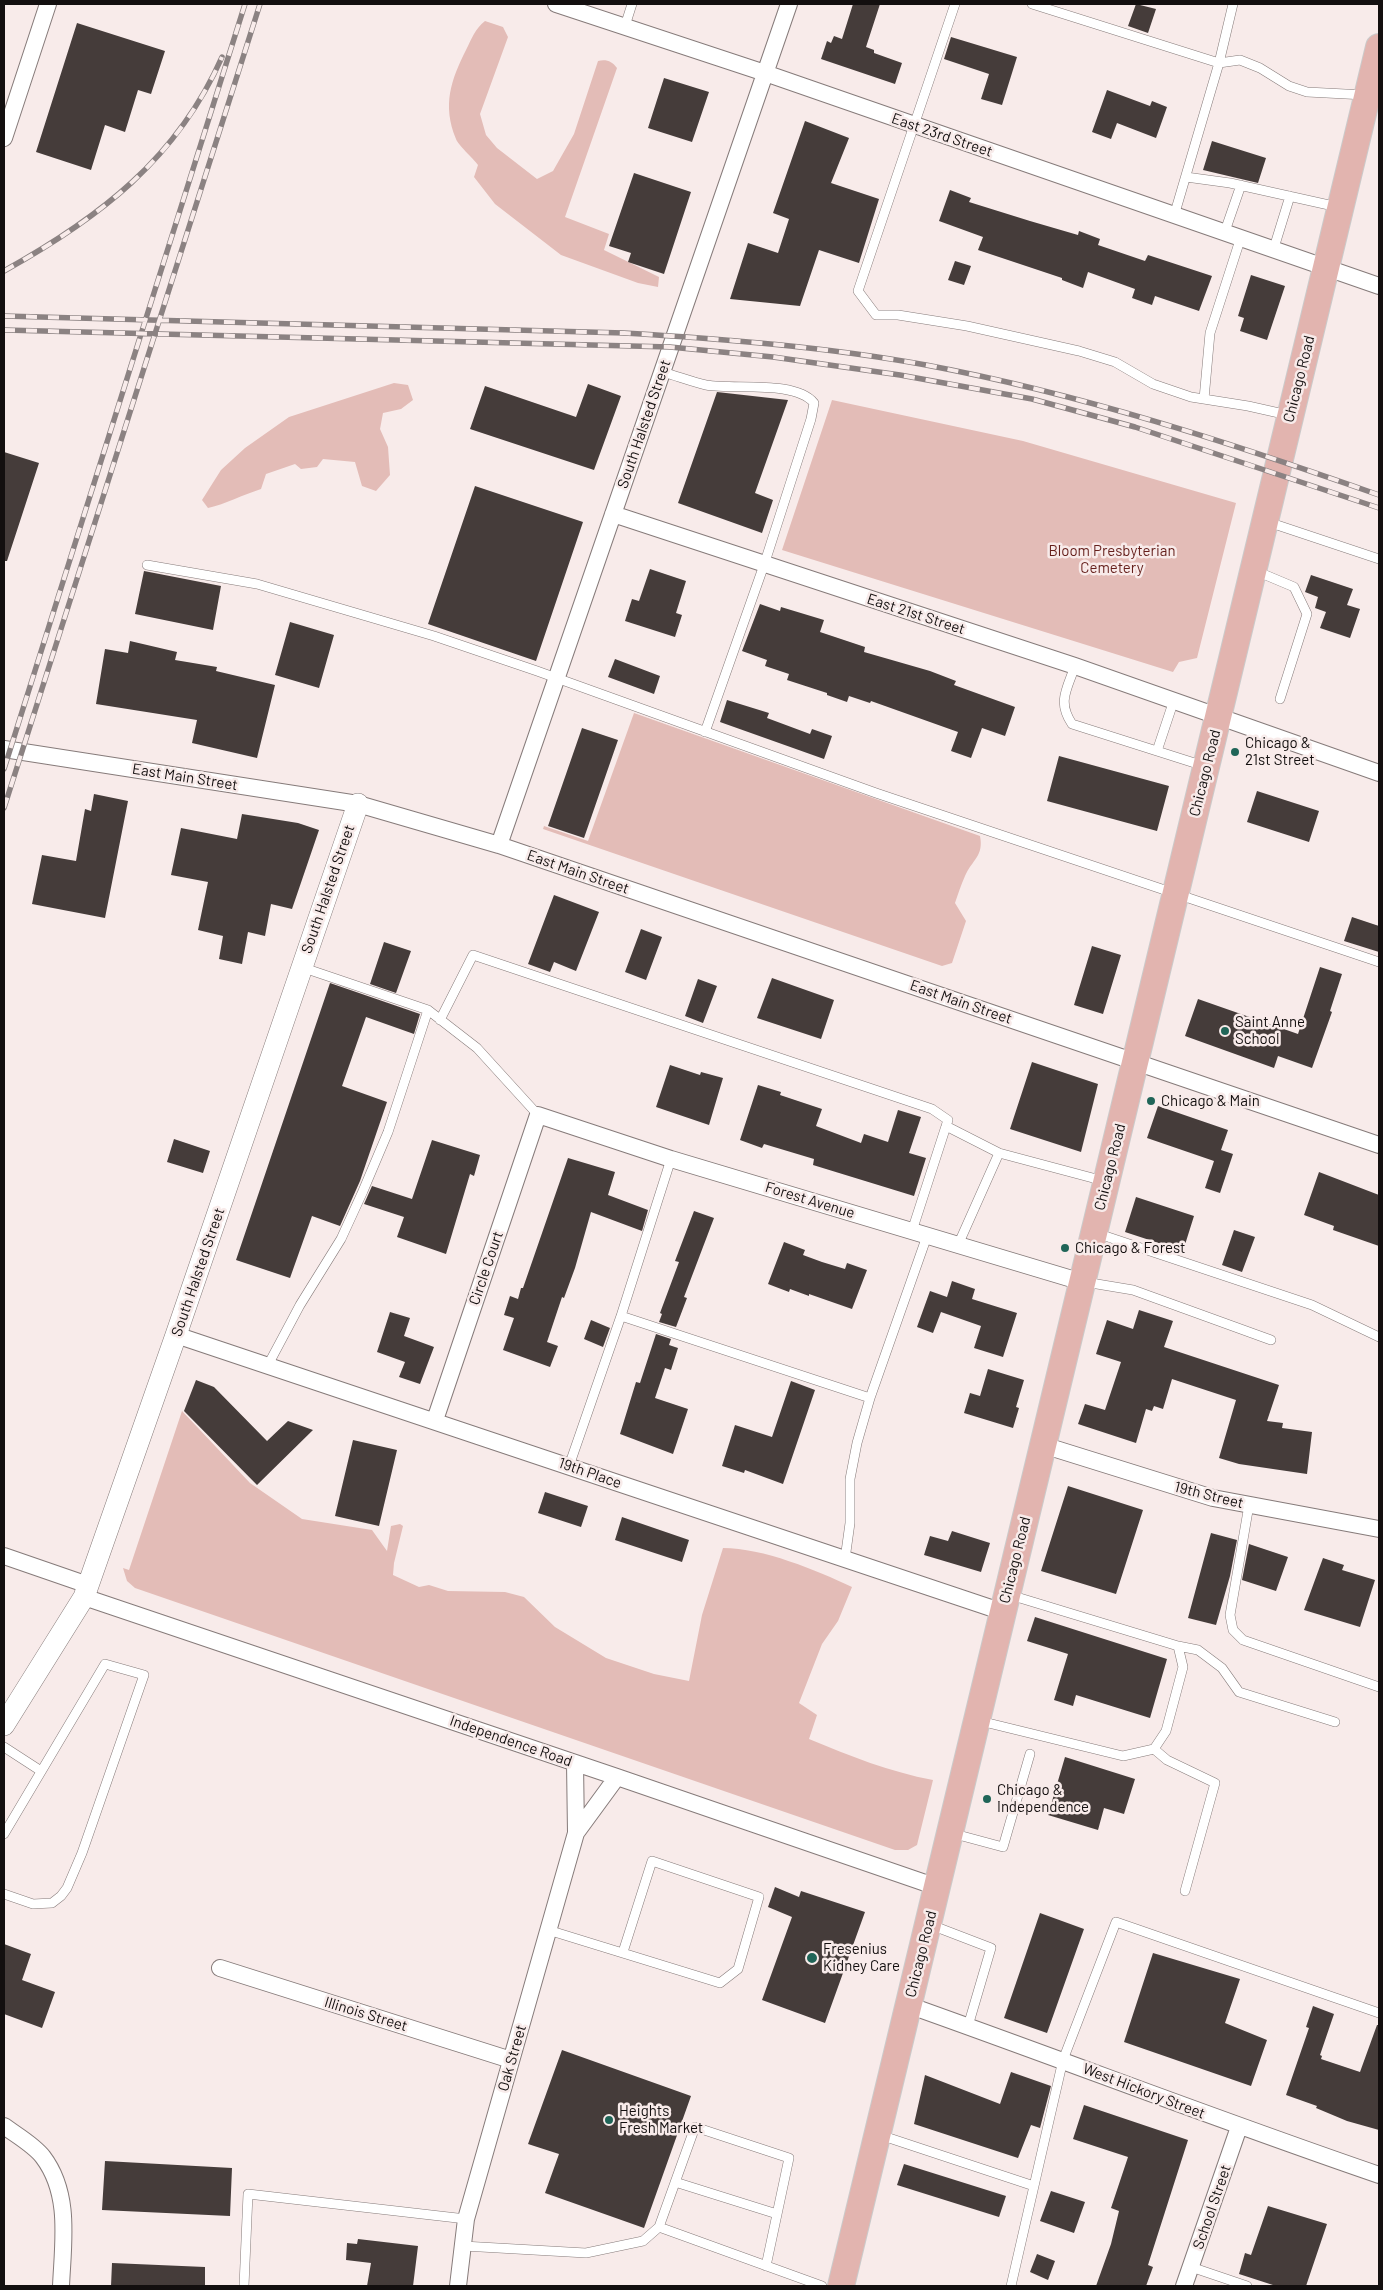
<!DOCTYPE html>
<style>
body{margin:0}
#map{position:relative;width:1383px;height:2290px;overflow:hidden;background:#f8ebea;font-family:Barlow,sans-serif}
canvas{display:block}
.frame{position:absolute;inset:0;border:5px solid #130f0f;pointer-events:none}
</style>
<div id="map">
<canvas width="1383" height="2290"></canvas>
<div class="frame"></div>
</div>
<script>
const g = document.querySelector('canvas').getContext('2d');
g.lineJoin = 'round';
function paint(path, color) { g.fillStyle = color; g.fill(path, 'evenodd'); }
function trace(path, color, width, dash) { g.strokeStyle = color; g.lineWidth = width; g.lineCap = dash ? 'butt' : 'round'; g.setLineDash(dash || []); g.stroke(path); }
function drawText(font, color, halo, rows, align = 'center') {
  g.font = font + ' Barlow,sans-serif'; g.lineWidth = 5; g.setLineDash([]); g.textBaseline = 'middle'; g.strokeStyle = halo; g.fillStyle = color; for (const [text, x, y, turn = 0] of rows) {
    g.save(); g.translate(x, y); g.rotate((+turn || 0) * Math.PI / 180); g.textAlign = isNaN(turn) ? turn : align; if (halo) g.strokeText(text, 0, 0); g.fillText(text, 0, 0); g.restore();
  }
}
paint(new Path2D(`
 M 485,21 L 503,27 L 508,37 L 480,114 L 486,135 L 497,148 L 537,179 L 553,171 L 574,134 L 598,61 C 606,59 612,61 617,68 L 565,217 L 609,234 L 604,250 L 659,277 L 658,287 L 638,283 L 561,255 L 495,204 L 474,177 L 478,165 C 473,158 458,145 456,139 C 442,105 451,80 466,50 C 472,38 475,29 485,21 Z
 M 394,383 L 408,385 L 413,400 L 401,409 L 383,413 L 380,429 L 388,447 L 390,475 L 376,491 L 362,486 L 355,462 L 323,459 L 317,467 L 301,469 L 295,464 L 266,474 L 261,489 C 242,495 226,504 208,508 L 202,500 L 221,470 L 245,448 L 289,417 Z
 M 832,400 L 1023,441 L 1236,503 L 1197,658 L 1179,662 L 1173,672 L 782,550 Z
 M 634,713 L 980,836 C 984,856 972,860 965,876 C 961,885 958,894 955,903 L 966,921 L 952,963 L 942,966 L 543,829 L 544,826 L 588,841 Z
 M 182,1411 L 250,1483 L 302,1519 L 372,1530 L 387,1551 L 391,1526 L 400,1524 L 403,1526 L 394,1563 L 393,1575 L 419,1587 L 429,1585 L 448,1591 L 505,1592 L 524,1597 L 555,1627 L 606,1658 L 654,1674 L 689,1681 L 702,1615 L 723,1548 C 763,1548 816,1570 852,1587 L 838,1621 L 822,1644 L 799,1703 L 817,1715 L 809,1739 C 850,1756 890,1772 933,1780 L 917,1845 L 908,1850 L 895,1850 L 135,1588 L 127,1581 L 123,1568 L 129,1570 Z`), '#e3bcb7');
paint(new Path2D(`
 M 853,4 L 880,4 L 866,47 L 874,50 L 874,53 L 902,63 L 895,84 L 821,59 L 827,41 L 831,43 L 834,36 L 842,39 Z
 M 1136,4 L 1156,9 L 1148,33 L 1128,26 Z
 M 77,23 L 165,51 L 151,94 L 138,90 L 125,132 L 105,125 L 91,170 L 36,152 Z
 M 951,37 L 1017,57 L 1002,105 L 981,99 L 989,74 L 944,59 Z
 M 664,78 L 709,92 L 692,142 L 648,128 Z
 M 1107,90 L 1150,106 L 1152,101 L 1167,107 L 1156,138 L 1117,123 L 1111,139 L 1092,132 Z
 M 805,121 L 849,138 L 831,183 L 879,199 L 859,263 L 819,250 L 800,306 L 730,299 L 748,243 L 778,253 L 789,219 L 773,213 Z
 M 1212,141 L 1266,158 L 1258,183 L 1203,170 Z
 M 634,173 L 691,192 L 664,274 L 628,262 L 631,253 L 609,246 Z
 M 950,190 L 971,198 L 969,202 L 1030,221 L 1078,235 L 1079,231 L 1100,239 L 1098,245 L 1145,261 L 1148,255 L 1212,276 L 1199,311 L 1155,296 L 1152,305 L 1132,298 L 1135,289 L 1088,272 L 1083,288 L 1062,280 L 1062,278 L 978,250 L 983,237 L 939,221 Z
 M 955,261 L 971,266 L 964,285 L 948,280 Z
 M 1251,275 L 1285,286 L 1267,340 L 1240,331 L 1244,318 L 1238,316 Z
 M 588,384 L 621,396 L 594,470 L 470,429 L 485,386 L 576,417 Z
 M 717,392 L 788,400 L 755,493 L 773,500 L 762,533 L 678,503 Z
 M 4,452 L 39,463 L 7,561 L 4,561 Z
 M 475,486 L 583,522 L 536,661 L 428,624 Z
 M 650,569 L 686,581 L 676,613 L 682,615 L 675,637 L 625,621 L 632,599 L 639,601 Z
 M 144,571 L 221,586 L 213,630 L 135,614 Z
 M 1311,575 L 1353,589 L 1347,605 L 1360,609 L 1350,638 L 1320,628 L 1326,612 L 1315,608 L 1318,597 L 1305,592 Z
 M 760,604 L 780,611 L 781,607 L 824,620 L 820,632 L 865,647 L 864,652 L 930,671 L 956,681 L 954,685 L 1015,707 L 1005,736 L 982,728 L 971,758 L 951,751 L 958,732 L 871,701 L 870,703 L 849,696 L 847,702 L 827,695 L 827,693 L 787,680 L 789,674 L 765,666 L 767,660 L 742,651 Z
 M 290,622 L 334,635 L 319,688 L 275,675 Z
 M 130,641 L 177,652 L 175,660 L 217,667 L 216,671 L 275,685 L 257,758 L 192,743 L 197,720 L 96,704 L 105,649 L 128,653 Z
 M 615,659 L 660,676 L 654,694 L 608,677 Z
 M 727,700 L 769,713 L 767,718 L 810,734 L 812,729 L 832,736 L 824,759 L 720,722 Z
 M 582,728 L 618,740 L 584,838 L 548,826 Z
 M 1059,756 L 1169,786 L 1157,831 L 1047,801 Z
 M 1257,791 L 1319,811 L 1309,842 L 1247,822 Z
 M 94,794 L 128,801 L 105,918 L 32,904 L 42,855 L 76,861 L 85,809 L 91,811 Z
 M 242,814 L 298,823 L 319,830 L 292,909 L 271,904 L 265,936 L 248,932 L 242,964 L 219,959 L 223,936 L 198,930 L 208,882 L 171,875 L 181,828 L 237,839 Z
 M 554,895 L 599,912 L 576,971 L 554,962 L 550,972 L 528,964 Z
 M 1352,917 L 1379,926 L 1379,952 L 1344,941 Z
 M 641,929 L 662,937 L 646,980 L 625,972 Z
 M 384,942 L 411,951 L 396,993 L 370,984 Z
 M 1092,946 L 1121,955 L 1103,1014 L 1074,1005 Z
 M 1320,967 L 1342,974 L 1330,1011 L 1332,1012 L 1312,1068 L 1278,1056 L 1274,1068 L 1185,1036 L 1198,999 L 1298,1034 Z
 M 772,978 L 834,1000 L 821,1039 L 757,1018 Z
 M 698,979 L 717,986 L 703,1023 L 685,1016 Z
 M 330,983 L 420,1014 L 414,1034 L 366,1017 L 342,1086 L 387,1102 L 360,1181 L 340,1226 L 312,1216 L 290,1278 L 236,1260 Z
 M 1032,1062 L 1098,1084 L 1081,1152 L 1010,1129 Z
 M 670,1065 L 700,1075 L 701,1072 L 723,1078 L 709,1125 L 656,1107 Z
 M 758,1085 L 781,1092 L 780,1095 L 822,1109 L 816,1126 L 861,1143 L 864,1134 L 888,1142 L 898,1110 L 921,1117 L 909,1153 L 926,1158 L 914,1196 L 813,1165 L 814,1159 L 764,1144 L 762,1148 L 740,1140 Z
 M 1158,1106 L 1228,1130 L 1221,1150 L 1233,1154 L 1220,1193 L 1205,1188 L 1214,1161 L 1147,1138 Z
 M 174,1139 L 210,1151 L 203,1173 L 167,1162 Z
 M 432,1140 L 480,1155 L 474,1176 L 470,1174 L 446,1254 L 397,1237 L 404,1217 L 364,1204 L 372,1186 L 412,1199 Z
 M 568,1158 L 615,1172 L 608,1195 L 648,1210 L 642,1231 L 591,1212 L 575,1268 L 564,1298 L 562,1297 L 547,1342 L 558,1346 L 550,1367 L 503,1350 L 514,1318 L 504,1315 L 510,1296 L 518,1299 L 521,1288 L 523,1288 Z
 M 1319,1172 L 1379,1195 L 1379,1246 L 1333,1230 L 1334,1226 L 1304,1215 Z
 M 1136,1197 L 1194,1216 L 1183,1251 L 1125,1232 Z
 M 694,1211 L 714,1218 L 684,1297 L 687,1298 L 676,1327 L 659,1322 L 662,1314 L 660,1313 L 679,1262 L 675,1261 Z
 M 1234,1230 L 1255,1237 L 1242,1272 L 1222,1265 Z
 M 784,1242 L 805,1250 L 803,1255 L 822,1262 L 845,1269 L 847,1263 L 867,1270 L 852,1309 L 809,1294 L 809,1296 L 790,1289 L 789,1292 L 768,1284 Z
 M 952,1281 L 975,1289 L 972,1299 L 1017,1313 L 1003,1357 L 974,1348 L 981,1326 L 941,1312 L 933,1333 L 917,1327 L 930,1291 L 947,1297 Z
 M 1139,1310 L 1173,1321 L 1164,1347 L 1279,1385 L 1267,1421 L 1283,1423 L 1282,1428 L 1312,1432 L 1307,1474 L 1239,1464 L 1219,1458 L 1236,1400 L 1172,1379 L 1163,1409 L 1154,1406 L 1152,1411 L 1146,1409 L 1136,1443 L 1078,1424 L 1085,1404 L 1105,1410 L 1121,1362 L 1096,1354 L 1107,1320 L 1133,1329 Z
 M 390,1312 L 410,1318 L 404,1336 L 434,1347 L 420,1384 L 399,1377 L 405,1362 L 377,1352 Z
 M 591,1320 L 610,1328 L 603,1347 L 584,1339 Z
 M 656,1334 L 671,1339 L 669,1345 L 678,1348 L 671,1370 L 665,1368 L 655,1398 L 688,1409 L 673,1454 L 620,1434 L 636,1382 L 640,1383 Z
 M 988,1369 L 1024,1380 L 1016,1407 L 1019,1408 L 1013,1428 L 964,1413 L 970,1393 L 980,1396 Z
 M 196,1380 L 214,1387 L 267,1441 L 288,1421 L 313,1430 L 257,1485 L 184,1411 Z
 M 791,1381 L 815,1390 L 783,1484 L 745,1470 L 744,1473 L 722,1466 L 735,1425 L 772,1437 Z
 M 353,1440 L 397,1450 L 379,1526 L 335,1516 Z
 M 1068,1486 L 1143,1510 L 1116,1594 L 1041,1571 Z
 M 545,1492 L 588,1506 L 581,1527 L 538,1513 Z
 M 622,1517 L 689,1540 L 682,1562 L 615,1540 Z
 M 952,1531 L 990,1543 L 981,1572 L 924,1555 L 930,1536 L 948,1541 Z
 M 1211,1533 L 1237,1540 L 1230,1576 L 1216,1625 L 1188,1618 Z
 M 1249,1544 L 1288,1557 L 1276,1591 L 1242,1580 Z
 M 1323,1558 L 1344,1565 L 1342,1570 L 1375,1580 L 1360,1627 L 1304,1610 Z
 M 1035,1617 L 1167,1659 L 1150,1718 L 1076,1695 L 1073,1706 L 1054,1700 L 1068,1654 L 1027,1641 Z
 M 1065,1757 L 1135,1779 L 1124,1814 L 1104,1808 L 1098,1830 L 1048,1815 Z
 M 775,1887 L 799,1897 L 801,1891 L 865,1912 L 825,2023 L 762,2000 L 792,1917 L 768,1907 Z
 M 1040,1913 L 1084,1929 L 1047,2033 L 1004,2018 Z
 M 4,1944 L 31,1954 L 22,1980 L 55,1992 L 42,2028 L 4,2014 Z
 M 1153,1953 L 1240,1979 L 1225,2023 L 1267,2040 L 1251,2086 L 1124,2042 Z
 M 1313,2006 L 1334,2014 L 1320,2055 L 1322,2056 L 1321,2059 L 1360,2072 L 1377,2025 L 1379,2025 L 1379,2130 L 1347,2121 L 1316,2108 L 1317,2106 L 1286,2095 L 1309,2028 L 1306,2027 Z
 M 562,2050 L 691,2096 L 644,2228 L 545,2193 L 559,2154 L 528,2144 Z
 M 1011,2072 L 1051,2086 L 1040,2128 L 1031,2125 L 1018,2158 L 914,2124 L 925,2075 L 1000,2104 Z
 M 1084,2105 L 1188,2140 L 1148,2265 L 1153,2267 L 1146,2286 L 1096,2286 L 1111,2244 L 1119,2211 L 1111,2208 L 1128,2157 L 1073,2139 Z
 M 105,2161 L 232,2168 L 230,2216 L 102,2210 Z
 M 904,2164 L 1006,2196 L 999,2217 L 897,2185 Z
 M 1051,2191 L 1085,2202 L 1074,2233 L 1040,2221 Z
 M 1268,2206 L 1327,2224 L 1306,2286 L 1276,2286 L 1239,2274 L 1245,2253 L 1251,2255 Z
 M 358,2239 L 418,2246 L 413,2286 L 367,2286 L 371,2263 L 346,2260 L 347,2243 L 357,2244 Z
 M 1037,2254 L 1055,2261 L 1048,2280 L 1030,2272 Z
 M 112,2263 L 205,2267 L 205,2286 L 111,2286 Z`), '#453c3a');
const service = new Path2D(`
 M 955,4 L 858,291 L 876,315 L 898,315 L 967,326 L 1079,351 L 1115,362 L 1153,384 L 1191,397 L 1248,406 L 1288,415
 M 1032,4 L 1219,63 L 1240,60 L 1260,68 L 1289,86 L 1307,92 L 1365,95
 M 625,26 L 632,4
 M 1186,177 L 1230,183 L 1338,207
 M 1174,216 L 1219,63 L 1233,4
 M 1224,234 L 1241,185
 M 1273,251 L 1290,196
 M 662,372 C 677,376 692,382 706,385 C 735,390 795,380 814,403 L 811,419 L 764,565 L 705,732
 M 1204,399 L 1210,333 L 1240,240
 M 1268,522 L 1379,559
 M 147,565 L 257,584 L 434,636 L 537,671 L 876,793 L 1379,962
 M 1256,571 L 1294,587 L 1307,614 L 1280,699
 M 1075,666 C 1067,689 1057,702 1072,724 L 1204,766
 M 1157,751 L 1174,700
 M 301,967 L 428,1010 L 477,1048 L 538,1115
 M 440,1020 L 473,955 L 932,1109 L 948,1120 L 912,1231
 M 946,1126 L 999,1153
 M 1096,1233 L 1312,1305 L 1379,1337
 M 958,1245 L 999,1153 L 1104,1181
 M 1085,1282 L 1133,1290 L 1271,1340
 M 621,1316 L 870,1398
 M 268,1365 L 300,1305 L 341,1239 L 363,1191 L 388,1132 L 428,1010
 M 569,1466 L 621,1316 L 671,1159
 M 1249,1505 L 1230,1615 L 1233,1630 L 1243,1640 L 1379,1687
 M 845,1559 L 850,1523 L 850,1479 L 857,1443 L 870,1398 L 927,1236
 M 1178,1646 L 1198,1650 L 1222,1668 L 1239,1692 L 1335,1722
 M 980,1721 L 1123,1756 L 1154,1749 L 1166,1731 L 1183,1667 L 1178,1646 L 1010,1595
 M 4,1747 L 41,1771
 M 1154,1749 L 1167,1760 L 1215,1783 L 1185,1891
 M 951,1833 L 1003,1847 L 1030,1754
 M 4,1834 L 105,1664 L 144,1675 L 82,1853 L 67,1888 L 61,1896 L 52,1903 L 33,1904 L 4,1894
 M 931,1925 L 991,1948 L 968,2026
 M 548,1930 L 720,1983 L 738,1969 L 759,1897 L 652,1861 L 623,1952
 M 880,2135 L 1034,2186
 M 675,2182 L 777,2214
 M 659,2227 L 695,2127 L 789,2158 L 766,2266
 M 463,2246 L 586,2253 L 643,2241 L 659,2227 L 822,2286
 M 1191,2267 L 1247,2286
 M 244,2286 L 248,2194 L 466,2219
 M 1011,2286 L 1063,2060 L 1116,1922 L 1379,2013`);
const minor = new Path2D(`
 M 556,4 L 765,73 L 1379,286
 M 4,138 L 48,4
 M 613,514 L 1075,666 L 1379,773
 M 4,749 L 358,804 L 499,845 L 1379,1145
 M 499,845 L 789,4
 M 176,1335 L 1003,1612
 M 435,1420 L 538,1115 L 671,1159 L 1082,1282
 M 1043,1445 L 1213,1498 L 1379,1529
 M 4,1556 L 88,1585
 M 84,1597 L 617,1777 L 937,1887
 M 576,1833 L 617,1777
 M 220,1968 L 511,2060
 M 908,2005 C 1066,2061 1221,2121 1379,2175
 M 4,2126 C 16,2135 34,2145 43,2157 C 71,2194 63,2242 61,2286
 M 458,2286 L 466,2219 L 576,1833 L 575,1763
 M 1184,2286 L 1239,2127`);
const tertiary = new Path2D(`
 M 4,1725 L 84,1597 L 176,1335 L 358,804`);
const primary = new Path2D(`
 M 841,2286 L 1379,47`);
trace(service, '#867b7a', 10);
trace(minor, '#867b7a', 18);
trace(tertiary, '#867b7a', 22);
trace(primary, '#cbcaca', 28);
trace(service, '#fff', 9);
trace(minor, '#fff', 16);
trace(tertiary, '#fff', 21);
trace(primary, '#e2b4af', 26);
const rail = new Path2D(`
 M 4,271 C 99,218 177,159 222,57
 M 4,316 L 624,333 C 725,339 827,347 926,365 C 1081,394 1231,443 1379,495
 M 4,330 L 670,347 L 773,357 L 900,375 L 1032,399 L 1135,427 L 1379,508
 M 4,769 L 245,4
 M 4,808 L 260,4`);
trace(rail, '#8b8282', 5.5);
trace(rail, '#f8ebea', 4, [11]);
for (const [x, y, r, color] of [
 [1235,752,5,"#206558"],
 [1225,1031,5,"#206558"],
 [1151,1101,5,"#206558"],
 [1065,1248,5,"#206558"],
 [987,1799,5,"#206558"],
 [812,1958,6,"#206558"],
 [609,2120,5,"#206558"]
]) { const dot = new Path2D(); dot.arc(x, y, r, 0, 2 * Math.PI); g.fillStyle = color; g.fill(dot); trace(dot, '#f8ebea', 2); }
drawText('15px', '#130f0f', '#f8ebea', [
 ["East 23rd Street",942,135,19],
 ["Chicago Road",1299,379,-76],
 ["South Halsted Street",644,424,-71],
 ["East 21st Street",916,614,18],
 ["Chicago Road",1205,773,-76],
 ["East Main Street",185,777,9],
 ["East Main Street",578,872,19],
 ["South Halsted Street",328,889,-71],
 ["East Main Street",961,1002,19],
 ["Chicago Road",1110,1167,-76],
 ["Forest Avenue",810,1200,17],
 ["Circle Court",486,1268,-71],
 ["South Halsted Street",198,1272,-71],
 ["19th Place",590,1473,19],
 ["19th Street",1209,1495,14],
 ["Chicago Road",1015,1560,-76],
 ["Independence Road",511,1741,19],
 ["Chicago Road",921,1954,-76],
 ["Illinois Street",366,2014,17],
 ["Oak Street",512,2058,-74],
 ["West Hickory Street",1144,2091,21],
 ["School Street",1212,2207,-71]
]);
drawText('15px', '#651f1b', '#f8ebea', [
 ["Bloom Presbyterian",1112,551],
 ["Cemetery",1112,568]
]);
drawText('15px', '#130f0f', '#f8ebea', [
 ["Chicago &",1245,743],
 ["21st Street",1245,760],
 ["Saint Anne",1235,1022],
 ["School",1235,1039],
 ["Chicago & Main",1161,1101],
 ["Chicago & Forest",1075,1248],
 ["Chicago &",997,1790],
 ["Independence",997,1807],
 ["Fresenius",823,1949],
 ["Kidney Care",823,1966],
 ["Heights",619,2111],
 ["Fresh Market",619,2128]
], 'left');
</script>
